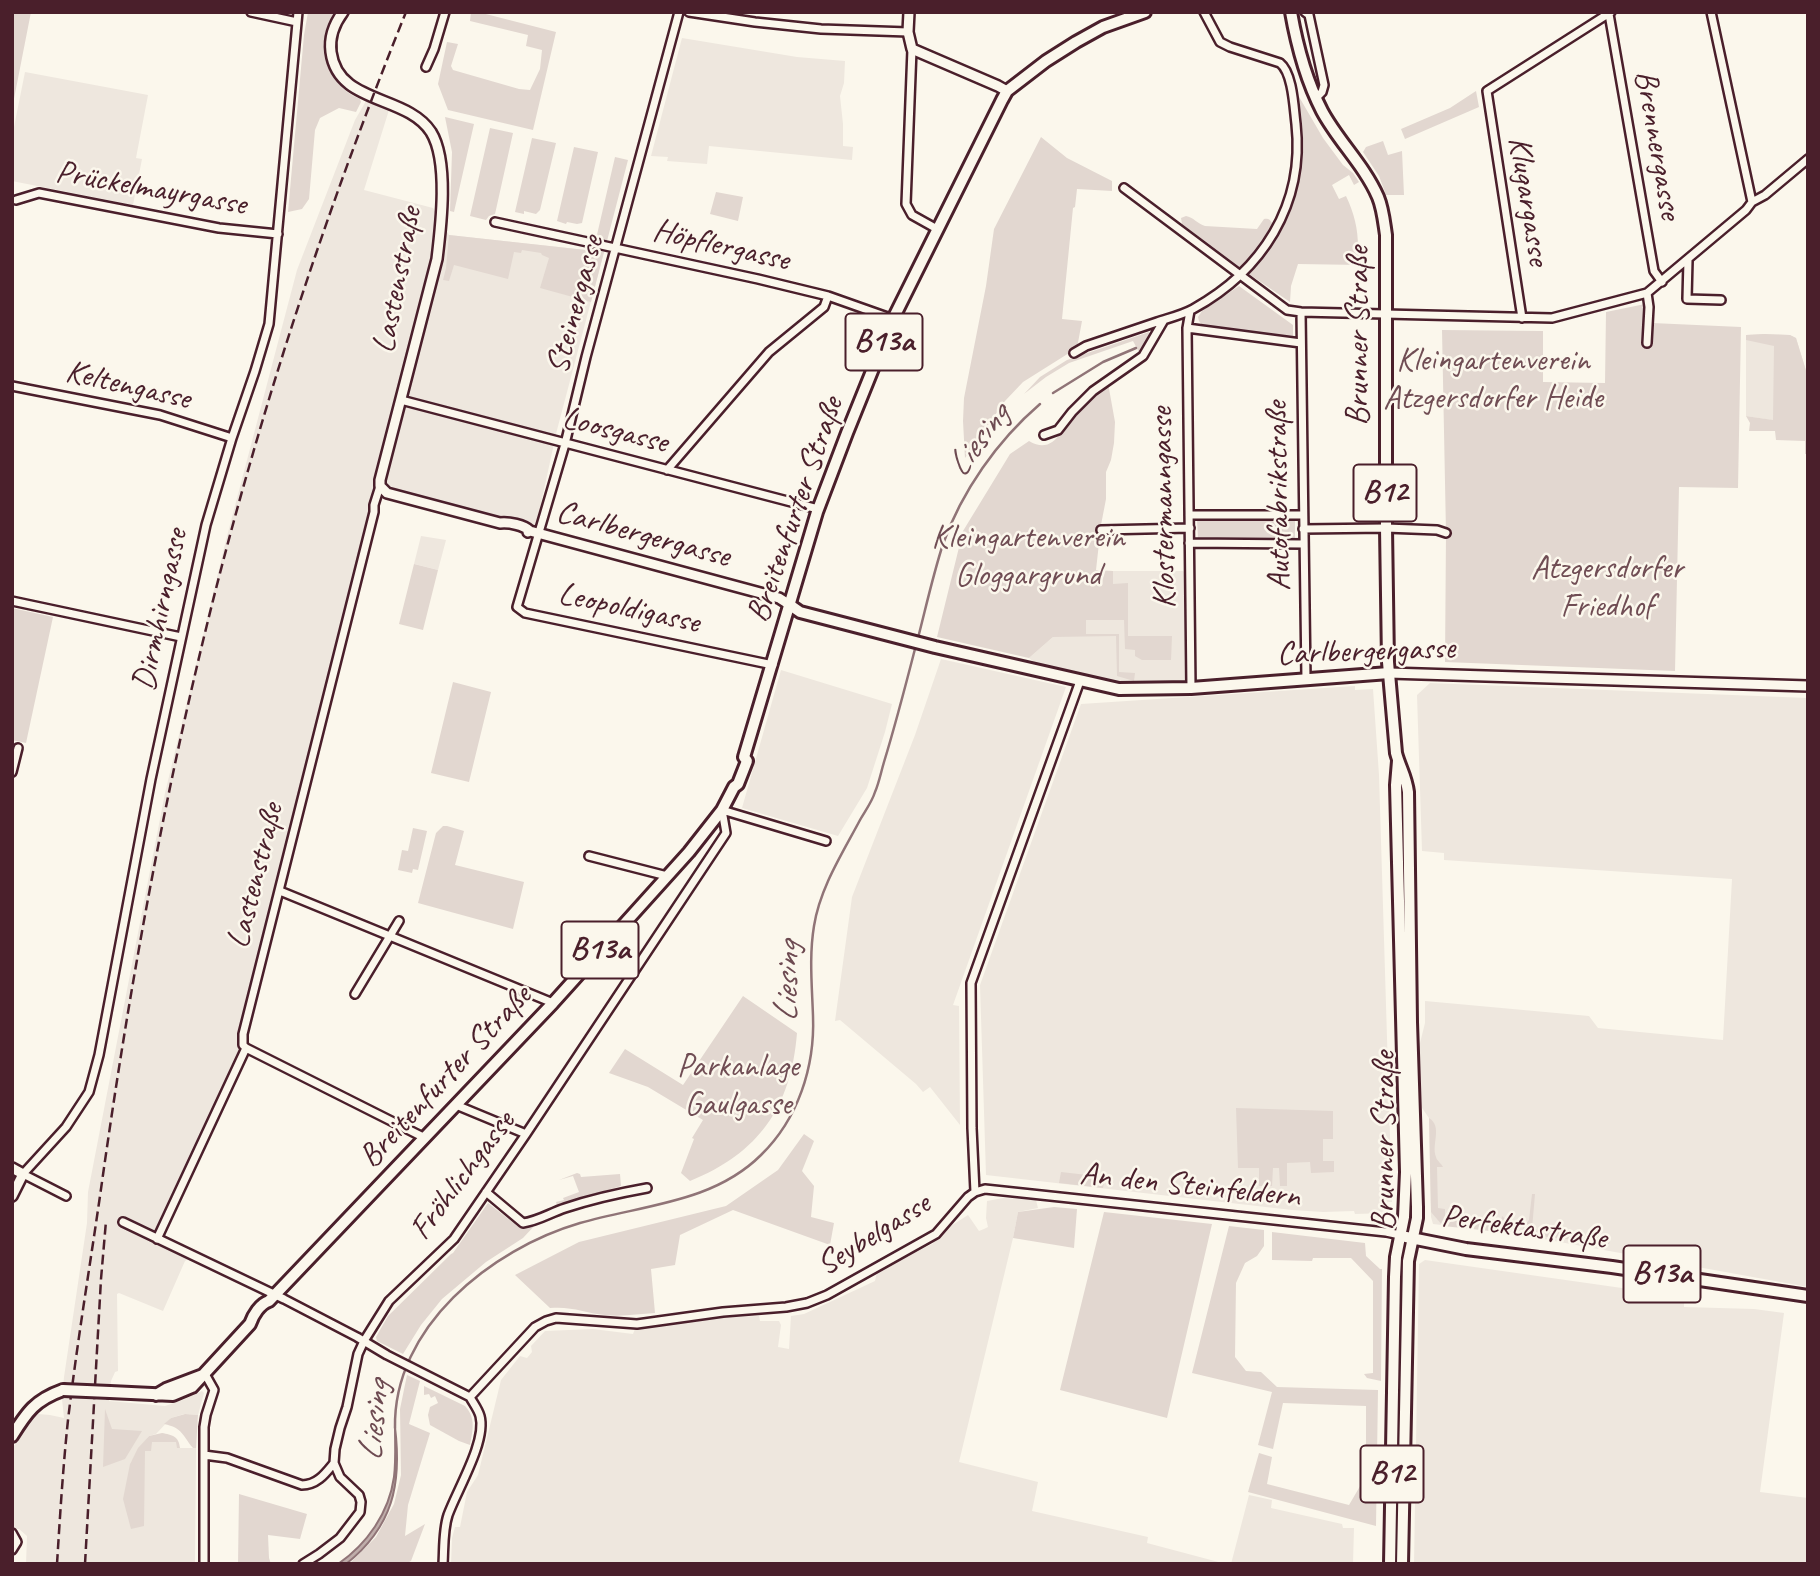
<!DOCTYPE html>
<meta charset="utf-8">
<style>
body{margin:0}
#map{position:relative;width:1820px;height:1576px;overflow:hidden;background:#fbf7ec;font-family:Caveat,sans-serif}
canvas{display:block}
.frame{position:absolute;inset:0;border:14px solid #4a1f2b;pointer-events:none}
</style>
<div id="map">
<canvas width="1820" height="1576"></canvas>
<div class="frame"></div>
</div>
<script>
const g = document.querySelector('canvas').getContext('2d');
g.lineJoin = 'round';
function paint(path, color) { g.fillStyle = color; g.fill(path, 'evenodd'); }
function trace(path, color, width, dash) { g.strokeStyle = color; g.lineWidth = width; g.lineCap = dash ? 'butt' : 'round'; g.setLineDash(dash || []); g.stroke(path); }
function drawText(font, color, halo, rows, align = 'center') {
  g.font = font + ' Caveat,sans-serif'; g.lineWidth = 5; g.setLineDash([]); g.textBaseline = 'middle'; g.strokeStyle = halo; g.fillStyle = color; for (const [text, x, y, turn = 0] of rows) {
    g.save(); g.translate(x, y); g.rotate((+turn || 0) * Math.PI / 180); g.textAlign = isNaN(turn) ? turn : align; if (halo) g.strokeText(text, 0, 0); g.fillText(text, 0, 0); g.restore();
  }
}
paint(new Path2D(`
 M 682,38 L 797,57 L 845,61 L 844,83 L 840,96 L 843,124 L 843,146 L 853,147 L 852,160 L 709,146 L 707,164 L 667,161 L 668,157 L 651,156 Z
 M 25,72 L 148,95 L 136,158 L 142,159 L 133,205 L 12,181 L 12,137 Z
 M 366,101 L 389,110 L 364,190 L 433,208 L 449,235 L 604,252 L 557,430 L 534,535 L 428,505 L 378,496 L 243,1034 L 244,1050 L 158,1238 L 193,1256 L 185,1261 L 163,1311 L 119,1293 L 117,1294 L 118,1371 L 115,1372 L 111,1381 L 109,1401 L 165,1406 L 183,1400 L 202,1391 L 204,1393 L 198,1415 L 184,1414 L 171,1418 L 156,1434 L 149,1436 L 139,1448 L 130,1464 L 152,1442 L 177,1442 L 177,1448 L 196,1448 L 195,1564 L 26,1564 L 27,1536 L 19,1529 L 12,1529 L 12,1449 L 33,1417 L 38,1414 L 50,1415 L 64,1418 L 62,1399 L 64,1377 L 87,1223 L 88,1192 L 165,793 L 226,540 L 297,270 L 355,120 Z
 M 1764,334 L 1790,335 L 1796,338 L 1808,377 L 1808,426 L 1746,416 L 1746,335 Z
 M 421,536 L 446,540 L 438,570 L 414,564 Z
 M 1096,570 L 1104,571 L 1183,571 L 1190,577 L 1191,688 L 1142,690 L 1047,672 L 1029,658 L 1053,637 Z
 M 941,659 L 1066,687 L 953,1005 L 959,1006 L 960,1125 L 930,1087 L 923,1092 L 916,1084 L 840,1020 L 835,1021 L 852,897 L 915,735 Z
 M 781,670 L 892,704 L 885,732 L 867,788 L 838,836 L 742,808 Z
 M 1430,683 L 1808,698 L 1808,1287 L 1510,1233 L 1433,1224 L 1431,1217 L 1429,1118 L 1420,1105 L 1418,1051 L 1425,1023 L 1425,1001 L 1589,1016 L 1598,1028 L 1723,1040 L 1732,879 L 1444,860 L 1444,853 L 1422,851 L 1417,695 Z
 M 1355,686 L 1355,690 L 1373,689 L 1379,775 L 1392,1202 L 1388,1202 L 1388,1213 L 1355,1214 L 1354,1211 L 1323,1212 L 1292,1210 L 986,1175 L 980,985 L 1081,704 Z
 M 1003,1198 L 1036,1200 L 1038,1208 L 1018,1212 L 1013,1238 L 959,1462 L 1038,1482 L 1032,1511 L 1148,1537 L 1147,1543 L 1226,1564 L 451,1564 L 452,1538 L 455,1527 L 460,1527 L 467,1492 L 478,1475 L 501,1380 L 520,1356 L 527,1358 L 532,1352 L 531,1346 L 545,1331 L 593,1329 L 633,1334 L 637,1324 L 729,1312 L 729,1317 L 759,1316 L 760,1321 L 779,1321 L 781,1325 L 778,1347 L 789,1349 L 791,1316 L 804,1314 L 875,1281 L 877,1272 L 932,1244 L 951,1226 L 968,1215 L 979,1231 L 984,1229 L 988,1227 L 986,1218 L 987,1201 Z
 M 1425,1260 L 1657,1293 L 1671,1297 L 1671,1301 L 1684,1301 L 1684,1307 L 1754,1309 L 1784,1313 L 1760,1492 L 1808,1498 L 1808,1564 L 1414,1564 L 1419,1264 Z
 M 1249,1495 L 1272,1500 L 1271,1508 L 1342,1524 L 1343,1528 L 1354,1528 L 1353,1564 L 1231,1564 Z`), '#eee7de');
paint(new Path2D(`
 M 12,12 L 31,12 L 12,109 Z
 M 308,12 L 335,12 C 317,43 325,85 360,99 L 361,102 L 356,112 L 339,108 L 320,118 L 315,130 L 309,199 L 302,209 L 288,212 L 304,35 Z
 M 471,12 L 478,12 L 556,32 L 533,130 L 448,110 L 438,84 L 447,42 L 458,44 L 451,66 L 453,70 L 519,89 L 530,90 L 540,69 L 542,50 L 526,46 L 528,35 L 470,21 Z
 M 1476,91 L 1479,107 L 1405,139 L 1401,129 L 1450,108 Z
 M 1298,95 L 1323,138 L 1343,165 L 1353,173 L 1359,182 L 1354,185 L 1349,175 L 1332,185 L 1339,199 L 1346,196 C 1354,213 1358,228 1358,248 L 1361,248 L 1359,259 L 1361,260 L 1361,265 L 1298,264 L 1291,286 L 1290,302 L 1249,274 L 1276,239 L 1290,210 L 1298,181 L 1301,146 Z
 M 445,117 L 474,124 L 454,212 L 450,211 L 452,152 Z
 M 490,128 L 513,133 L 495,214 L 489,216 L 486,220 L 470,216 Z
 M 1041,137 L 1067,158 L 1112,181 L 1112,191 L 1077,189 L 1075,207 L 1073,208 L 1062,319 L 1082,321 L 1077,348 L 1023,382 L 1005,401 L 965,458 L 963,421 L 964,398 L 986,286 L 994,229 Z
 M 532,138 L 556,143 L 540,210 L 536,214 L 524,211 L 524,214 L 515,212 Z
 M 1383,141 L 1388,155 L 1402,151 L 1404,195 L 1386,195 L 1379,176 L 1363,152 L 1366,147 Z
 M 574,147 L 598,152 L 582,223 L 577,224 L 567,222 L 566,224 L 557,221 Z
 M 615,157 L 628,160 L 607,241 L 596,239 Z
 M 716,192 L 743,197 L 738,221 L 710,214 Z
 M 1186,216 C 1193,217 1198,224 1205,226 L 1257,229 L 1264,219 C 1268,218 1270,219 1272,223 L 1261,244 L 1241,268 L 1182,224 L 1181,218 Z
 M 449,235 L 604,252 L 591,302 L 540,288 L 549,258 L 542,255 L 541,253 L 522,250 L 521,253 L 514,252 L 508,279 L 454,265 L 449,281 L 443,280 L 446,268 Z
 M 1239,286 L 1293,325 L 1293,337 L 1202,325 L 1199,321 L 1198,317 L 1202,311 Z
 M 1650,303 L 1652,323 L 1741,327 L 1738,488 L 1679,487 L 1675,671 L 1445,662 L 1446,533 L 1442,330 L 1543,331 L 1543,382 L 1605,383 L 1606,312 Z
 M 1149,332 L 1151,336 L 1144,351 L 1140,354 L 1133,341 L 1069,363 L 1046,377 L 1024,394 L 1040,377 L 1067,360 Z
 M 1764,334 L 1790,335 L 1796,338 L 1808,377 L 1808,454 L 1805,454 L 1805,441 L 1776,440 L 1775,431 L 1749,431 L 1750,423 L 1746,416 L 1773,420 L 1774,346 L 1746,340 L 1746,335 Z
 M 1108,383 L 1115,422 L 1114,443 L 1111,460 L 1106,472 L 1106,499 L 1101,525 L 1096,570 L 1113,571 L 1113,584 L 1128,583 L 1128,636 L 1172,636 L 1171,660 L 1142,660 L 1135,656 L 1135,650 L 1125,649 L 1124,620 L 1086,620 L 1086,634 L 1119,634 L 1119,672 L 1135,673 L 1134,681 L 1117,676 L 1116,636 L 1053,637 L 1029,658 L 937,637 L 963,531 L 1010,454 L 1029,441 C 1054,456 1062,428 1075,413 C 1085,401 1096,392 1108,383 Z
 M 1197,520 L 1295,520 L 1295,539 L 1198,539 Z
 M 414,564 L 438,570 L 423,630 L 399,624 Z
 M 12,608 L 53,617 L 26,743 L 12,740 Z
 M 453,682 L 491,692 L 469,782 L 431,773 Z
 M 443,826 L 447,826 L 464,831 L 455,865 L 524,882 L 513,929 L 418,903 L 436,833 Z
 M 413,828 L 427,831 L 418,870 L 413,869 L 412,873 L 398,870 L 402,850 L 408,851 Z
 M 743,996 L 797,1033 C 791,1107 759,1153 690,1181 L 681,1173 L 694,1139 L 692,1138 L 703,1120 L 648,1087 L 609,1073 L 625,1049 L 683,1085 Z
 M 1236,1108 L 1333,1111 L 1333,1139 L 1323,1139 L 1323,1161 L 1334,1161 L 1334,1172 L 1311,1173 L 1310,1162 L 1287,1163 L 1287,1186 L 1280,1186 L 1279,1168 L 1273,1168 L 1272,1186 L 1259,1186 L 1259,1168 L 1238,1168 Z
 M 1429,1118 C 1443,1127 1431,1144 1436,1157 C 1437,1161 1441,1163 1443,1167 L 1437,1167 L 1438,1208 L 1445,1209 L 1445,1216 L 1501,1222 L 1502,1216 L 1511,1224 L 1510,1233 L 1443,1226 L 1431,1212 Z
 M 804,1134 L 814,1141 L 802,1171 L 814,1186 L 811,1217 L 834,1223 L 830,1245 L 733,1210 L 680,1235 L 675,1265 L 651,1269 L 655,1313 C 639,1314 621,1317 605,1315 C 585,1313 572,1306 550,1308 L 515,1275 L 579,1242 L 726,1206 L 778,1170 Z
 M 1061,1172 L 1105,1177 L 1103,1188 L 1059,1183 Z
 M 577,1173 L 580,1174 L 581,1177 L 620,1174 L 621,1186 L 557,1205 L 556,1202 L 564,1200 L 563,1198 L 579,1192 L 573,1176 L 559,1180 Z
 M 1532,1194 L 1535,1194 L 1532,1229 L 1605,1237 L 1610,1241 L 1609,1244 L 1522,1234 L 1523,1228 L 1529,1220 Z
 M 488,1203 L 520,1228 L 537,1223 L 523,1238 L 486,1262 L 442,1299 L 421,1325 L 403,1354 L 377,1341 L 376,1337 L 388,1316 L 451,1254 L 453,1253 Z
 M 1054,1207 L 1077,1209 L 1074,1248 L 1013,1238 L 1018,1212 Z
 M 1104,1212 L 1212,1224 L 1167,1418 L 1060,1390 Z
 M 1229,1226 L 1264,1230 L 1264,1246 L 1257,1256 L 1245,1263 L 1236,1283 L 1235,1357 L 1246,1371 L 1261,1372 L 1277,1387 L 1378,1390 L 1376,1526 L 1248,1492 L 1259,1453 L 1272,1457 L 1267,1484 L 1349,1505 L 1366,1476 L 1366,1406 L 1283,1403 L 1273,1449 L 1258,1445 L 1272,1392 L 1192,1373 Z
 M 1272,1232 L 1365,1243 L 1366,1256 L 1380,1269 L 1382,1269 L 1381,1381 L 1367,1378 L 1364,1374 L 1373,1373 L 1373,1281 L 1351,1258 L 1313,1258 L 1312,1261 L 1272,1260 Z
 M 407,1375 L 420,1381 L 409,1424 L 430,1433 L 408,1505 L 405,1536 L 425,1524 L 411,1561 L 405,1564 L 349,1564 L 376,1537 L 394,1504 L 401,1475 L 400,1409 Z
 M 424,1386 L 465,1406 C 476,1418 473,1430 470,1445 L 459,1441 L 430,1425 L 428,1415 L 430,1407 L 438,1403 L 435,1396 L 431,1398 L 429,1394 L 424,1395 Z
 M 105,1409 L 112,1429 L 142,1431 L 125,1459 L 103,1467 Z
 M 185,1414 L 198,1415 L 196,1448 L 193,1448 C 182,1435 183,1428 164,1424 L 171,1418 Z
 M 162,1433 C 172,1435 179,1436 180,1448 L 177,1448 L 176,1442 L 152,1442 L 151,1451 L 145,1451 L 144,1526 L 131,1529 L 123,1499 L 130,1464 L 138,1448 L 149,1436 Z
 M 239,1494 L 307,1514 L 300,1539 L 268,1535 L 269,1558 L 271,1564 L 238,1564 Z`), '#e2d7d0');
const water = new Path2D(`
 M 395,1427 C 402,1484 393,1527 346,1564 L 338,1564 C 367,1544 389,1513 394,1477 C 396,1461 395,1444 395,1427 Z`);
paint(water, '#bfadaa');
trace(water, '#907477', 2);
trace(new Path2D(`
 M 1053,393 L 1103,362 L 1136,348
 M 918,638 C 926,607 933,575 943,544 C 962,491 997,441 1040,404
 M 395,1428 C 393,1327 491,1249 580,1223 C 642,1205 713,1203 761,1155 C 798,1119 815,1067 813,1016 C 812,986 809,956 814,926 C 820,888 842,854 860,820 C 865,811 872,802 875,792 C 879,783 881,772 884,762 C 896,723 906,684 916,645`), '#907477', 2.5);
const minor = new Path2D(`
 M 251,12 L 297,22
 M 679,12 L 586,357 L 565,444 L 517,607 L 525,613 L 773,665
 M 689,12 L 755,22 L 821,29 L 908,32
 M 1305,12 L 1309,15 L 1324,85 L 1322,92 L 1316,98
 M 1711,12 L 1752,202
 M 1609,14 L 1654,271 L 1662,282
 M 912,49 L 906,204 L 912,215 L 937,229
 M 426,67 L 434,49 L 445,12
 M 1124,188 L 1287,310 L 1301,312 L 1552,318 L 1647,293 L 1746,210 L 1752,202 L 1765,195 L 1808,159
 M 16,200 L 39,193 L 219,228 L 278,234
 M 495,222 L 758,279 L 828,296 L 893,319
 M 1688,260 L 1687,299 L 1721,300
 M 1190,311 L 1187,328 L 1191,688
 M 1301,312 L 1306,679
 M 1522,318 L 1487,91 L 1611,12
 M 1187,328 L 1301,343
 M 1647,343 L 1649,307 L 1647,293
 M 1074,353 L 1086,346 C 1110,338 1134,330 1157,322 C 1169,318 1182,315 1193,309 C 1262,271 1305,205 1296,124 C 1294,109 1293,73 1280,63 L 1230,47 L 1220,42 L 1204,12
 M 12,386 L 160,415 L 232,438
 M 401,400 L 818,509
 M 1044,435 L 1058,430 L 1072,412 L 1093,391 L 1143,356 L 1164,320
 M 667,470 L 769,352 L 824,307 L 828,296
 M 1189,515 L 1303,515
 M 1303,529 L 1386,528 L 1437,530 L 1446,533
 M 1101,530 L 1190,528
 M 1189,543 L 1303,544
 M 12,601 L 181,637
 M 12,772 L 18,748
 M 589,856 L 667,876
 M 280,891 L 553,1003
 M 355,994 L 399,921
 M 246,1048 L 425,1138
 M 456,1105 L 526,1134
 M 486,1192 L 523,1223 C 538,1221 550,1213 565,1208 C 592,1199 619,1193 647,1188
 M 975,1192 L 972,1128 L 971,983 L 1080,681
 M 66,1196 L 23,1174 L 66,1127 L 89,1092 L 99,1055 L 151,779 L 206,525 L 232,438 L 255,371 L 269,324 L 298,12
 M 123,1222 L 284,1299 L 357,1337 L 387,1355 L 470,1397
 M 157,1239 L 246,1048 L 243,1045 L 243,1034 L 374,512 L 374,505 L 380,486
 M 470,1397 L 535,1327 L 546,1321 L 556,1318 L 637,1324 L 723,1312 L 786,1307 L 807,1303 L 827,1295 L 936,1234 L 968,1197 L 975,1192 L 985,1189 L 1386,1232 L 1400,1235
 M 204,1455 L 227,1458 L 302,1485 C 317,1485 325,1474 334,1463
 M 12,1533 L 17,1542 L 12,1550
 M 204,1564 L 204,1427 L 206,1415 L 214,1390 L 205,1374
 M 303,1564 L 319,1554 L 340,1538 L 360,1512 L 361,1502 L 359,1495 L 340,1477 L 334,1463 L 335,1449 L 340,1428 L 347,1407 L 358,1354 L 364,1341 L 389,1301 L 454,1239 L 526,1134 L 726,833 L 722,810 L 826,841
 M 443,1564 C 444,1548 443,1530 448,1515 C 457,1490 487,1441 480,1416 C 478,1409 473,1403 470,1397`);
const tertiary = new Path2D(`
 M 343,12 C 334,24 329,37 331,52 C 338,105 406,94 431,132 C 449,161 441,226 437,259 L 380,480 L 380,486 L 387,493 L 500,523 C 509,522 524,525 530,531
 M 909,12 L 908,32 L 912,49 L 998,86 L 1007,91
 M 528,532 L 530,531 L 779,598 L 790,605
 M 1389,673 L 1808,686
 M 12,1168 L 23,1174 L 12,1196`);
const secondary = new Path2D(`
 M 790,605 L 800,612 L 935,647 L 1119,689 L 1191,688 L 1389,673`);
const primary = new Path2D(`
 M 1291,12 C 1297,46 1306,80 1322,111 C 1338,141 1364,165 1378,197 C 1383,209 1384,222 1386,235 L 1386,528 L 1388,662 L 1396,753 C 1400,768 1406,776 1408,792 L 1411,1022 L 1417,1207 L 1417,1218 L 1408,1261 L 1402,1564
 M 1406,1237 L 1466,1249 L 1612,1267 L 1808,1296
 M 110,1392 L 173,1395 L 192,1387 L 250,1324 C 253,1315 260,1304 269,1301 L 553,1003 L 689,852 L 722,810 L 734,787 L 738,784 L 747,761 L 744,757 L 817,512 L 847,433 L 893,319 L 1002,100 L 1007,91 L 1046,61 L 1076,42 L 1103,27 L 1145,12
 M 156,1395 L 166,1389 L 203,1375
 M 12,1436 C 27,1412 35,1400 63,1390
 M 1390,1564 L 1395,1277 L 1396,1257 L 1404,1217 L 1406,1172 L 1396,785 L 1398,761`);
trace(minor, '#4a1f2b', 12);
trace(tertiary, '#4a1f2b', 14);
trace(secondary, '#4a1f2b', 16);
trace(primary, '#4a1f2b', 16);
trace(minor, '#fbf7ec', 7);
trace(tertiary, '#fbf7ec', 9);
trace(secondary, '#fbf7ec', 10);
trace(primary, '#fbf7ec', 10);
trace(new Path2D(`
 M 57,1564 C 60,1516 63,1467 68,1420 C 77,1343 90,1266 101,1189 C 135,946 181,703 249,467 C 293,313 346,161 406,12
 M 85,1564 L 101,1279 L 106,1221`), '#4a1f2b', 2.5, [10, 5]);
const primaryBridge = new Path2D(`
 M 63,1390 L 110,1392`);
trace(primaryBridge, '#4a1f2b', 16, []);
trace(primaryBridge, '#fbf7ec', 10);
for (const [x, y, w] of [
 [884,342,77],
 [1385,493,63],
 [600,950,77],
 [1662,1274,77],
 [1392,1474,63]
]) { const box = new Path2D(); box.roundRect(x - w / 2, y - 28.5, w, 57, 5); g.fillStyle = '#fbf7ec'; g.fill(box); trace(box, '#4a1f2b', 2); }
drawText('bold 32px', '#4a1f2b', null, [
 ["B13a",884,342],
 ["B12",1385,493],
 ["B13a",600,950],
 ["B13a",1662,1274],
 ["B12",1392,1474]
]);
drawText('33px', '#4a1f2b', '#fbf7ec', [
 ["Brennergasse",1657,145,80],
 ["Prückelmayrgasse",151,189,10],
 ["Klugargasse",1528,201,81],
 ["Höpflergasse",721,246,13],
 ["Lastenstraße",398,280,-79],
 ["Steinergasse",576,305,-75],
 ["Brunner Straße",1359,336,-90],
 ["Keltengasse",128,386,13],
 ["Loosgasse",615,431,14],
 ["Autofabrikstraße",1279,496,-91],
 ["Klostermanngasse",1164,508,-91],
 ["Breitenfurter Straße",796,510,-71],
 ["Carlbergergasse",643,535,15],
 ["Leopoldigasse",629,609,12],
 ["Dirmhirngasse",161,610,-78],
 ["Carlbergergasse",1366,652,-2],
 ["Lastenstraße",256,876,-76],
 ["Breitenfurter Straße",446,1077,-47],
 ["Brunner Straße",1385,1141,-90],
 ["Fröhlichgasse",463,1176,-53],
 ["An den Steinfeldern",1190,1186,6],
 ["Perfektastraße",1524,1228,8],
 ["Seybelgasse",874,1235,-32]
]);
drawText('33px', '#704d54', '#fbf7ec', [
 ["Kleingartenverein",1493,361],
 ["Atzgersdorfer Heide",1493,399],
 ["Kleingartenverein",1028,538],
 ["Gloggargrund",1028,576],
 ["Atzgersdorfer",1607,569],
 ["Friedhof",1607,607],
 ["Parkanlage",738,1067],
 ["Gaulgasse",738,1105]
]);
drawText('italic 35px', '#6d4a51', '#fbf7ec', [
 ["Liesing",979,441,-53],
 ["Liesing",788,982,-88],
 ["Liesing",375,1421,-84]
]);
</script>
